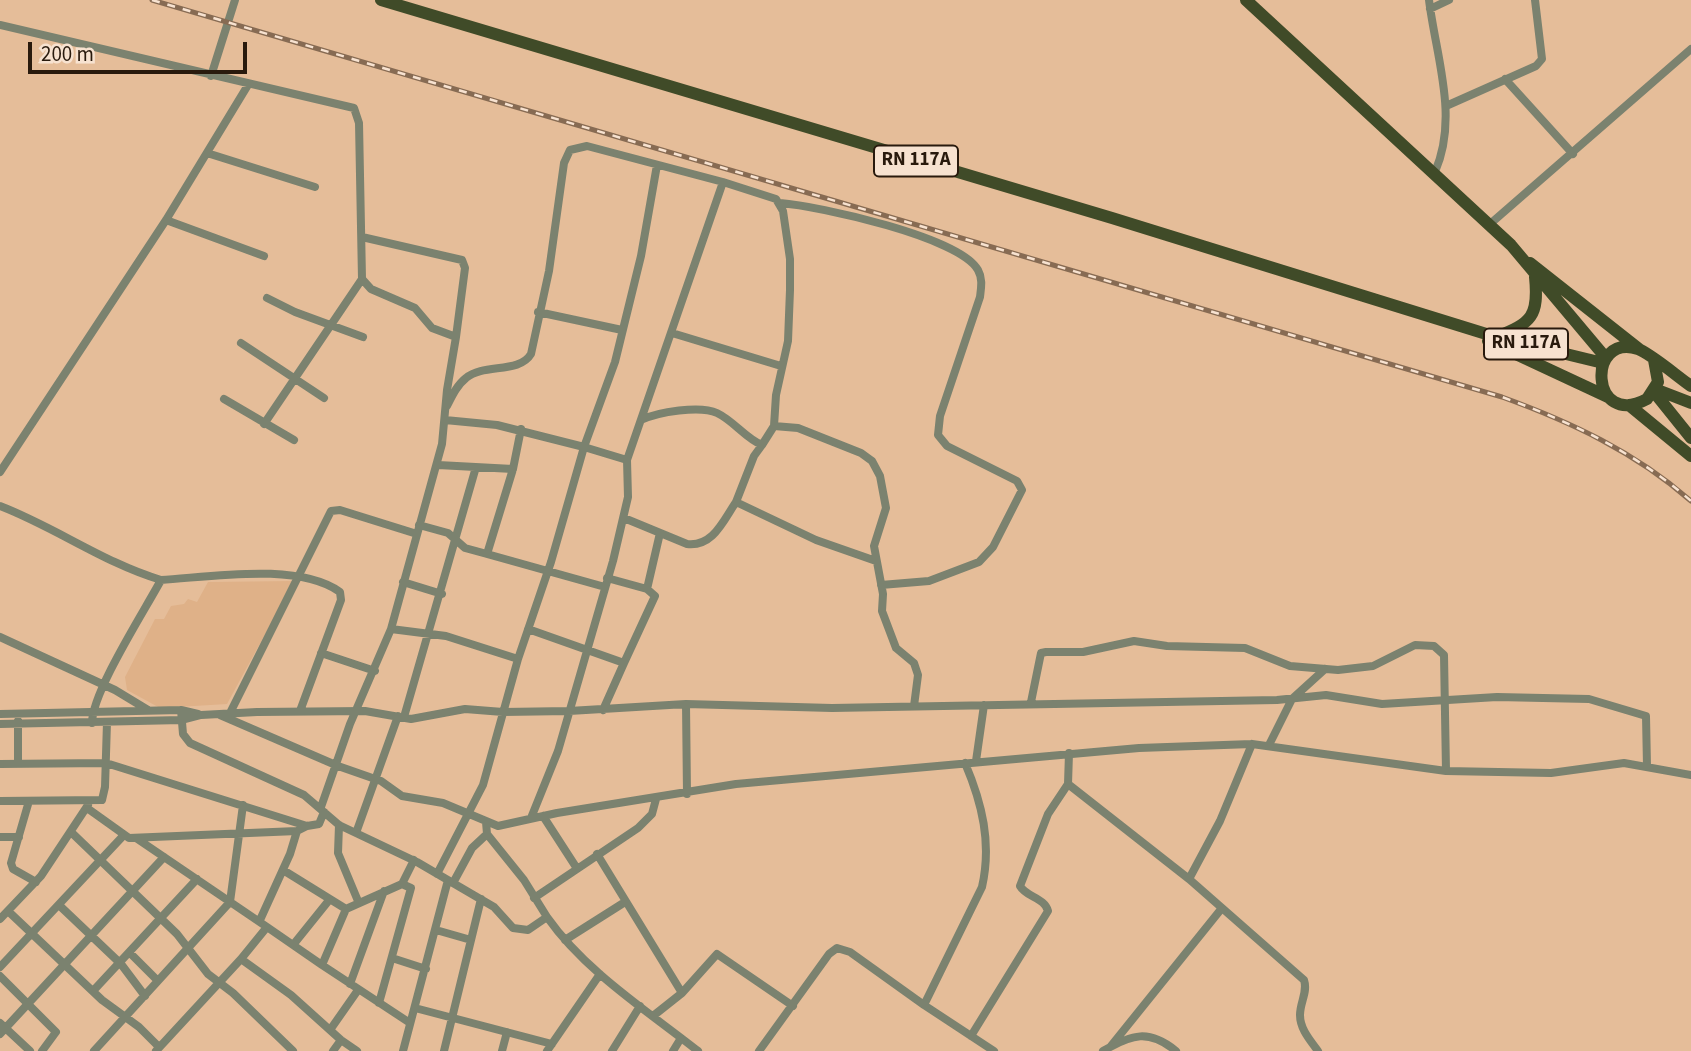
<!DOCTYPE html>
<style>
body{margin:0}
#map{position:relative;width:1691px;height:1051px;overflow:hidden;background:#e5bd99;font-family:"Source Sans 3",sans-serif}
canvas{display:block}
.scale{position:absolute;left:28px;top:42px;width:219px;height:32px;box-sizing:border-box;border:4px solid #291a0d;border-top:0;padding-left:9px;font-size:21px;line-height:24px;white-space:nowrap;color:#291a0d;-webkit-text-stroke:5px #f7e2d0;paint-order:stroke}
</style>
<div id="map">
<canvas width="1691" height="1051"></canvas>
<div class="scale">200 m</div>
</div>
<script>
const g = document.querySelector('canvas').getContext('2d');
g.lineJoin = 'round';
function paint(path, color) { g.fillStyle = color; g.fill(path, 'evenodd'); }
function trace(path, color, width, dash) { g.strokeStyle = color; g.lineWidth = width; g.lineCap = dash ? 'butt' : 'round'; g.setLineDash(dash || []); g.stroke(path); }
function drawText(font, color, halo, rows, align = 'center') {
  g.font = font + ' "Source Sans 3",sans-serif'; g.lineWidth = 5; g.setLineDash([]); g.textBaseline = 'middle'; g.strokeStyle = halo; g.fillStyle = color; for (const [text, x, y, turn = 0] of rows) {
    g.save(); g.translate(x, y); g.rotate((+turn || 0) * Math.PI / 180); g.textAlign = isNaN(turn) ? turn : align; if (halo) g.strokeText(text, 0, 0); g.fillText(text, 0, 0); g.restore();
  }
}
paint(new Path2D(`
 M 294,581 L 227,704 L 160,708 L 127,690 L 125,677 L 155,619 L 164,619 L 171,606 L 184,604 L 188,599 L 197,602 L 208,582 Z`), '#dfb188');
trace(new Path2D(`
 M 1429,0 C 1436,57 1459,117 1435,172
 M 1430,9 L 1449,0
 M 0,25 L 354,108 L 359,123 L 362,279 L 371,289 L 415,308 L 432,328 L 456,337 L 447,390 L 442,444 L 391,629 L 350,724 L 321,807
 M 211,76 L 235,0
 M 1505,79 L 1573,154
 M 1446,106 L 1536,66 L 1542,59 L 1535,0
 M 207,153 L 315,187
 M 723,182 L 776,199 L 783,211 L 790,259 L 790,290 L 788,341 L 776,395 L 774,426
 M 780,203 C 819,206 960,237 978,270 C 983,279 981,288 980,297 L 940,416 L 938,435 L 947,446 L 1017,481 L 1022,490 L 993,547 L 979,562 L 929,581 L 881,585
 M 166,220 L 264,256
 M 1490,224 L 1691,49
 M 362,237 L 462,260 L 465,268 L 456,337
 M 267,298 L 295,312 L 363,337
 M 538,312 L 622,330
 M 672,333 L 781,366
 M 241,343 L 324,398
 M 224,399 L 294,440
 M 447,406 C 452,396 457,385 466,378 C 484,363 519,374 531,354 L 549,271 L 564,163 L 570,150 L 587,146 L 723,182 L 627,460
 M 445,420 L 497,425 L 584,447 L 615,362 L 641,256 L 657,165
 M 641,420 C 658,412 700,405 717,413 C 734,421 745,438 762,445 L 774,426 L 798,428 L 861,453 L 872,461 L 880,476 L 886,508 L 874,546 L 883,594 L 882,611 L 896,648 L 914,663 L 918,675 L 914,706
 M 264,424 L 362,279
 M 762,445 L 754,456 L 736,502 L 816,540 L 876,561
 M 438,465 L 513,469
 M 0,472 L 166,220 L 248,85
 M 0,506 C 55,527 104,563 161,580
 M 624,518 L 687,544 C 713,547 723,521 736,502
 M 419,525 L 448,533 L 465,548 L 487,554 L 513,469 L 521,429
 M 487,554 L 605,587
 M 607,578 L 647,589 L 655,596 L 624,663
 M 403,582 L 442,594
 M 647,589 L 660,533
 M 391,629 L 446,636 L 518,659 L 483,785 L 437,874
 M 528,629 L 624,663 L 603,710
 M 0,637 L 115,690 L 148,710
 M 321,653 L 375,671
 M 518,659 L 551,562 L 584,447 L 627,460 L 628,497 L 613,561 L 558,751 L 531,818
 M 1031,702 L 1041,653 L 1046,652 L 1083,652 L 1134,641 L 1167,646 L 1245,648 L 1290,666 L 1338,670 L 1373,666 L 1415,645 L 1434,646 L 1444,655 L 1446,771
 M 686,704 L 687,794
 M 181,710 L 183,734 L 190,743 L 304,795 L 339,825 L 417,862 L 494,907 L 513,928 L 528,930 L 547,917 L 524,880 L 487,834 L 486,822
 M 230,713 L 331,511 L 340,510 L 417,534
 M 0,714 L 181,710 L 198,714
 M 220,715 L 338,766 L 381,781 L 402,796 L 443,803 L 498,826 L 557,813 L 736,784 L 1139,748 L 1252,744 L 1446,771 L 1551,773 L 1624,763 L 1691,775
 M 404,717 L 476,467
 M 92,723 C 92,692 145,610 161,580 C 211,577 298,562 340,592 L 341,600 L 300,711
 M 0,724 L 182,720 L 201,715 L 257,712 L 365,711 L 411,719 L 465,709 L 503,712 L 569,711 L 686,704 L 832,708 L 1277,700 L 1326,695 L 1382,704 L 1497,697 L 1589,699 L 1646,716 L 1647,766
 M 1269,745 L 1292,699 L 1325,669
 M 976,761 L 984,705
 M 965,763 C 982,803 992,843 982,887 L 924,1005 L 994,1051
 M 0,764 L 106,763 L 307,826 L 319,824 L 324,812
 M 18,764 L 18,721
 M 1068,784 L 1189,879 L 1304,980 C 1308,992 1300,1002 1300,1015 C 1300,1029 1310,1040 1318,1051
 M 0,801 L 102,800 L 105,787 L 107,722
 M 29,801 L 11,863 L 13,869 L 36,882
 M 87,808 L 129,838 L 297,831 L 307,826
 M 543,816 L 576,867
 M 339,825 L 338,853 L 358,901
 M 71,832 L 177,934 L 208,974 L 233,993 L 293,1051
 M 356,833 L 398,716
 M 0,837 L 19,837
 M 136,838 L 267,927 L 241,959
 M 597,854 L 682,993
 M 283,870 L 346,909 L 402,884 L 414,860
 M 1189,879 L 1220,821 L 1252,744
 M 453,883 L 472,848 L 487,834
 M 534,898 L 638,828 L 652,814 L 656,799
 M 60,906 L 121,964 L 145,996
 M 346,909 L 322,965 L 410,1023
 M 8,911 L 102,1000 L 139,1027 L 159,1047
 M 547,917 C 585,971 646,1010 698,1051
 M 0,919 L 41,876 L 88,805
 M 260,920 L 290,854 L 297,831
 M 267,927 L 322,965
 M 436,930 L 471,940
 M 565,940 L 625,902
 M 293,945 L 330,899
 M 130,953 L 158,981
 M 392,958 L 426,969
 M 0,967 L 123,836
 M 0,976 L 56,1032 L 42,1051
 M 350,984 L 384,891
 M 93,991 L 197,879
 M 379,1003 L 411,888 L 402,884
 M 415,1008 L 552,1044
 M 653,1016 L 682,993 L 717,954 L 793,1006
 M 0,1023 L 30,1051
 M 330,1030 L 358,990
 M 0,1034 L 164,857
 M 971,1036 L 1048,911 C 1045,898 1026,897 1020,886 L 1048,814 L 1068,784 L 1069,753
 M 1111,1046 L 1222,908
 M 94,1051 L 230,902 L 243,805
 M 156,1051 L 241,959 L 291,995 L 341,1040 L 357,1051
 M 333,1051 L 341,1040
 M 403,1051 L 448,880
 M 444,1051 L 481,899
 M 502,1051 L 507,1032
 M 547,1051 L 600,974
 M 612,1051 L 640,1006
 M 673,1051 L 681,1038
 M 759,1051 L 829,954 L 837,948 L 850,952 L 924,1005
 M 1103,1051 C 1132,1034 1149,1029 1176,1051`), '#7b826f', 8);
trace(new Path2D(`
 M 381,0 L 1112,218 L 1496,337 L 1603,363
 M 1246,0 L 1511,245 L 1606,358
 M 1530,263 L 1639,349
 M 1496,337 C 1532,323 1539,316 1535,277
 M 1488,341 L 1608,397
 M 1654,360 L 1658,382 L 1647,399 C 1590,430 1586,332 1638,349 C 1650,353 1678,377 1691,386
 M 1655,389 L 1691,403
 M 1654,392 L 1691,438
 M 1629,405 L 1691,456`), '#404b28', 12);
const rail = new Path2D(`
 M 152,0 L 1502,397 C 1571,422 1635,452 1691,501`);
trace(rail, '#876b53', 5);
trace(rail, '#f7e2d0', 2.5, [8]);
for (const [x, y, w] of [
 [916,161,84],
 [1526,344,84]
]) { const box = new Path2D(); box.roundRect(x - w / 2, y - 15.5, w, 31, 5); g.fillStyle = '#f7e2d0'; g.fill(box); trace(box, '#291a0d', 2); }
drawText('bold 19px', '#291a0d', null, [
 ["RN 117A",916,161],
 ["RN 117A",1526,344]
]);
</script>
